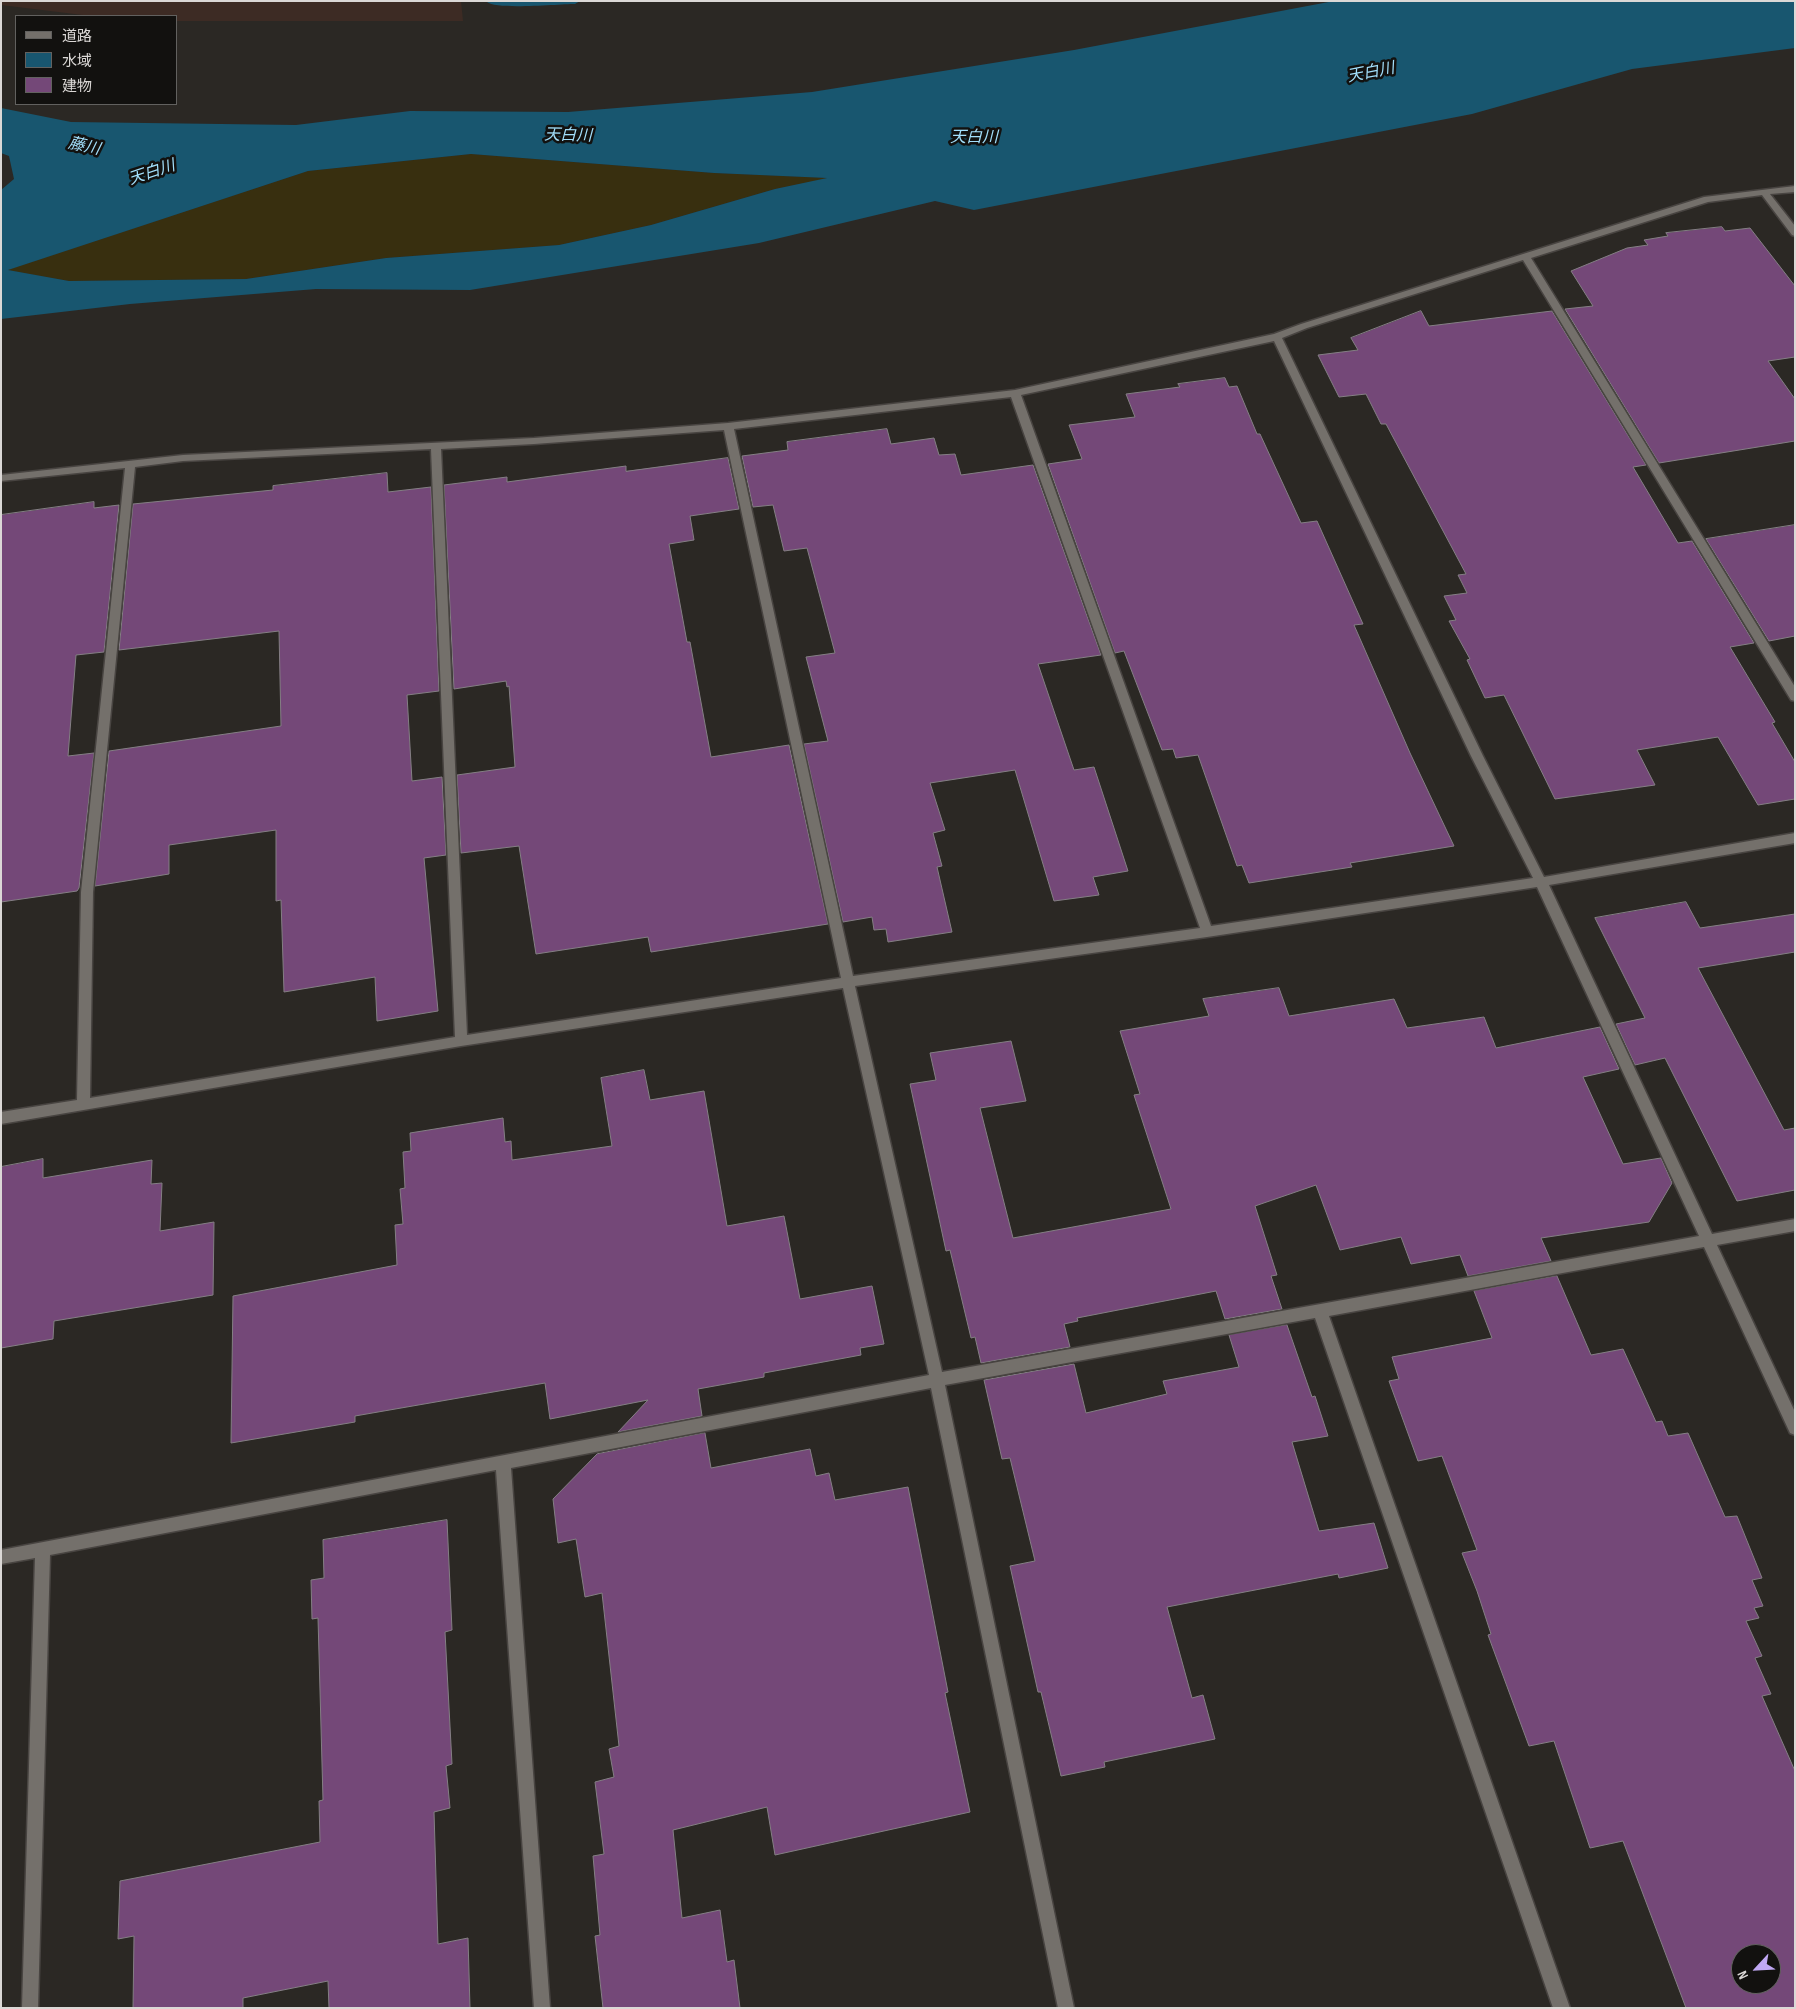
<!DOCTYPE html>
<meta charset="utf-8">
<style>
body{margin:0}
#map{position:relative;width:1796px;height:2009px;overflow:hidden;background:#2b2824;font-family:"Sofia Sans Condensed","Noto Sans JP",sans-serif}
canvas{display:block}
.frame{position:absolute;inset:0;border:2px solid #dbd8d6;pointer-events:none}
.legend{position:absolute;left:15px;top:15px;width:162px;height:90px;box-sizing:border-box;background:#12110f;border:1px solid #62615f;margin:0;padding:6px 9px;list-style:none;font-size:15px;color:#dbd8d6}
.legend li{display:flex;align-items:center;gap:10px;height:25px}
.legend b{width:25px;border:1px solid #62615f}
.north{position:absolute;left:1731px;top:1944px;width:50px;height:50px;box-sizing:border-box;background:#12110f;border:1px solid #62615f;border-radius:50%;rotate:245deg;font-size:14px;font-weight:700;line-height:20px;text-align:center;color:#dbd8d6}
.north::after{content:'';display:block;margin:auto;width:18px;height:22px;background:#c0a8f4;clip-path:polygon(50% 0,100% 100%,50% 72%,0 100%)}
</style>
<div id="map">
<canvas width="1796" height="2009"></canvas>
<div class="frame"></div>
<ul class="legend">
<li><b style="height:6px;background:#74706b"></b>道路</li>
<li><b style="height:14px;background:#18566f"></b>水域</li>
<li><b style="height:14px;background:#744878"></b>建物</li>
</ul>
<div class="north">N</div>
</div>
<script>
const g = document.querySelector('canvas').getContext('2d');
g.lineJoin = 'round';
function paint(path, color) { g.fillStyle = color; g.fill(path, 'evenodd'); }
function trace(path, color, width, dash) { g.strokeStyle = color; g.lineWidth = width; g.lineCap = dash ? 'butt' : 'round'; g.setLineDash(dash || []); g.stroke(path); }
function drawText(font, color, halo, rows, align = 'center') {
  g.font = font + ' "Sofia Sans Condensed","Noto Sans JP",sans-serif'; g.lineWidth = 5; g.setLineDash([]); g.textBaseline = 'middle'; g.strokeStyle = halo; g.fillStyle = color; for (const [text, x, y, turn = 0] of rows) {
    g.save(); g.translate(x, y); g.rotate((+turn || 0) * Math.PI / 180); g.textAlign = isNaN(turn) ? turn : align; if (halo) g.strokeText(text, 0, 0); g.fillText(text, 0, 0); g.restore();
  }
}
paint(new Path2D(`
 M 1,1 L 461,1 L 463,21 L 176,21 L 176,16 L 91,16 L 1,5 Z`), '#3d2b24');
paint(new Path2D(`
 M 471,154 L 714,173 L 829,178 L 775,189 L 651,225 L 559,245 L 386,258 L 246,279 L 69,281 L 7,270 L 308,171 Z`), '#382f0f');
paint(new Path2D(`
 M 1334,1 L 1795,1 L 1795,48 L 1632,69 L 1472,114 L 974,210 L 935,201 L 759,243 L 470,290 L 316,289 L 130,304 L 1,319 L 1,190 L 14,179 L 9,156 L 1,153 L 1,108 L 71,122 L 296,125 L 410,111 L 568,112 L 812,92 L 1074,50 ZM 471,154 L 714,173 L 827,178 L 775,189 L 651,225 L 559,245 L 386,258 L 246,279 L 69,281 L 8,270 L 308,171 Z`), '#18566f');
paint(new Path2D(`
 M 580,1 L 575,4 C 559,4 496,10 487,2 Z`), '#18566f');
const building = new Path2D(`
 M 1722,227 L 1725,231 L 1750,228 L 1795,286 L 1795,357 L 1768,361 L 1795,399 L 1795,441 L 1659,463 L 1565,309 L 1593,306 L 1571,271 L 1627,248 L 1648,245 L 1644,240 L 1668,236 L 1666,233 Z
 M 1421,311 L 1429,326 L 1552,311 L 1646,465 L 1633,467 L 1678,543 L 1692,541 L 1754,643 L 1730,647 L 1775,722 L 1772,723 L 1795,762 L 1795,799 L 1758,805 L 1718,737 L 1637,750 L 1655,785 L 1555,799 L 1504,695 L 1485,698 L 1467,660 L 1470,659 L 1449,621 L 1456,620 L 1444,596 L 1467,593 L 1458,575 L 1466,574 L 1386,424 L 1381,424 L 1366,394 L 1339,397 L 1318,355 L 1358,350 L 1351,338 Z
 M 1225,378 L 1229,387 L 1237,386 L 1257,434 L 1260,434 L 1301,523 L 1317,521 L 1363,624 L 1354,625 L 1410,753 L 1454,846 L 1350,863 L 1352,867 L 1249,883 L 1242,865 L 1237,866 L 1198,755 L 1176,758 L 1173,749 L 1162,750 L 1124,651 L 1115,653 L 1048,464 L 1082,459 L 1069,425 L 1135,417 L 1126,394 L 1180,387 L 1178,384 Z
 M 887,429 L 891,444 L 934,438 L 939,455 L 955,454 L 961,475 L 1033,465 L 1101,655 L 1038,664 L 1074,770 L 1094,767 L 1128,871 L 1093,877 L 1099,895 L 1054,901 L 1015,770 L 930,783 L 945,830 L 933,833 L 942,866 L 937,867 L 952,932 L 888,942 L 886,929 L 874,930 L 872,917 L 843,922 L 804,744 L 828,741 L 806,657 L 835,653 L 807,548 L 784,551 L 773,505 L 753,507 L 742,456 L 788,450 L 787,442 Z
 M 728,458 L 739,509 L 690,516 L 694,540 L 669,544 L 687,642 L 690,642 L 711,757 L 789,745 L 828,924 L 651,952 L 648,937 L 536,954 L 519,846 L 461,853 L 457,775 L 515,767 L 509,686 L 507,687 L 506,681 L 454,689 L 444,485 L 507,477 L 507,482 L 626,466 L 626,471 Z
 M 387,473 L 388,492 L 431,487 L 439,691 L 407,695 L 412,781 L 442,777 L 446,855 L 424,858 L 438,1011 L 377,1021 L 375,977 L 284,992 L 281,900 L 276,901 L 276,830 L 169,845 L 169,874 L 95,886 L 109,751 L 281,726 L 279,631 L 119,650 L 133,504 L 273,490 L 273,486 Z
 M 94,502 L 94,508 L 119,505 L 104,652 L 76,655 L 68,756 L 94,753 L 79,888 L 77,891 L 1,902 L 1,515 Z
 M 1795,525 L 1795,636 L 1769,641 L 1706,539 Z
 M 1686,902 L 1700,928 L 1795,914 L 1795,952 L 1698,968 L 1784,1130 L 1795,1128 L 1795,1190 L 1737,1201 L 1665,1058 L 1635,1065 L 1616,1024 L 1645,1018 L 1595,918 Z
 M 1279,988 L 1289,1016 L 1394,999 L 1407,1028 L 1484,1017 L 1496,1048 L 1600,1027 L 1619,1069 L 1583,1077 L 1623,1164 L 1661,1158 L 1672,1183 L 1649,1222 L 1541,1238 L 1551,1261 L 1468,1276 L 1460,1255 L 1411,1264 L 1401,1237 L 1340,1250 L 1316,1185 L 1255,1206 L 1277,1275 L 1271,1276 L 1282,1309 L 1225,1319 L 1216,1291 L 1077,1318 L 1078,1321 L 1064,1324 L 1070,1347 L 981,1363 L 975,1337 L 971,1338 L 950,1250 L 946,1251 L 910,1084 L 936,1080 L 930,1053 L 1011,1041 L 1026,1101 L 980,1108 L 1013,1238 L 1171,1209 L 1134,1095 L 1140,1094 L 1120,1031 L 1209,1016 L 1203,999 Z
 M 644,1070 L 650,1100 L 704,1091 L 727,1226 L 784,1216 L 800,1299 L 872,1286 L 884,1344 L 860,1348 L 861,1355 L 764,1373 L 764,1377 L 698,1389 L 702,1416 L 618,1432 L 648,1400 L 550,1419 L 545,1383 L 355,1416 L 355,1422 L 231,1443 L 233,1296 L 397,1265 L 395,1225 L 403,1224 L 400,1189 L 405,1188 L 403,1152 L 411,1151 L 410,1133 L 503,1118 L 505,1142 L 511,1141 L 512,1160 L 612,1146 L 601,1078 Z
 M 43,1159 L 43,1178 L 152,1160 L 151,1184 L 162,1183 L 160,1231 L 214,1222 L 213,1295 L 54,1321 L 53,1339 L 1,1348 L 1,1167 Z
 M 1557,1276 L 1591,1355 L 1623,1349 L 1656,1422 L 1662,1421 L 1668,1436 L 1688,1433 L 1725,1517 L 1737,1516 L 1762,1578 L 1752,1580 L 1763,1606 L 1754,1608 L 1759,1618 L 1746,1621 L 1762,1656 L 1755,1658 L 1771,1694 L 1762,1696 L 1795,1771 L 1795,2008 L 1686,2008 L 1623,1841 L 1590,1848 L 1554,1741 L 1529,1746 L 1488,1635 L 1491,1634 L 1477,1591 L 1462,1553 L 1477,1550 L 1442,1456 L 1418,1461 L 1389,1381 L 1399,1379 L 1392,1357 L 1492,1338 L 1474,1291 ZM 1741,1954 L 1771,1954 L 1771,1984 L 1741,1984 Z
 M 1287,1325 L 1312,1397 L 1315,1396 L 1328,1436 L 1292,1442 L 1319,1531 L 1374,1523 L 1388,1568 L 1339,1578 L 1338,1574 L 1167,1607 L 1192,1698 L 1203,1695 L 1215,1739 L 1104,1762 L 1105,1767 L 1061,1776 L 1041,1692 L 1038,1692 L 1010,1566 L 1035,1561 L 1010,1458 L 1002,1459 L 984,1380 L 1074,1364 L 1086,1413 L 1167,1394 L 1163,1381 L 1239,1367 L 1229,1335 Z
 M 705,1433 L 711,1468 L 810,1449 L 816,1476 L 829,1473 L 835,1500 L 908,1487 L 948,1692 L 945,1693 L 970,1812 L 775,1855 L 767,1807 L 673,1830 L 682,1918 L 720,1910 L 727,1962 L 734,1960 L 740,2008 L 603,2008 L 595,1936 L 600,1935 L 593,1856 L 604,1854 L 595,1782 L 614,1777 L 609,1749 L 619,1746 L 602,1593 L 585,1597 L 576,1539 L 558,1543 L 553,1499 L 597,1454 Z
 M 447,1520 L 452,1630 L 445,1632 L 452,1764 L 446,1766 L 450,1808 L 434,1812 L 438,1944 L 468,1938 L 470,2008 L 329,2008 L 328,1981 L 243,1998 L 243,2008 L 133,2008 L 134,1936 L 118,1939 L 120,1881 L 320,1842 L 319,1801 L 323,1800 L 318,1618 L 312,1619 L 311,1580 L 324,1578 L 323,1540 Z`);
paint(building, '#744878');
trace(building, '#847f84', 1);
const minor = new Path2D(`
 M 1795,186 L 1795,192 L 1770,194 L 1795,226 L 1795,236 L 1792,235 L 1762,195 L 1708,202 L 1531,258 L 1795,687 L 1795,701 L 1791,700 L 1523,260 L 1307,328 L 1282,338 L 1483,756 L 1544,877 L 1795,833 L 1795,843 L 1549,885 L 1712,1234 L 1795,1219 L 1795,1231 L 1717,1245 L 1795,1412 L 1795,1435 L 1790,1433 L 1704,1247 L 1329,1316 L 1570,2008 L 1553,2008 L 1315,1318 L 945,1385 L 1074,2008 L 1058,2008 L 931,1388 L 511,1468 L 550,2008 L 534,2008 L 496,1470 L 50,1555 L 38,2008 L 22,2008 L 35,1558 L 1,1564 L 1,1550 L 929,1375 L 843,988 L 461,1046 L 1,1124 L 1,1112 L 77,1100 L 81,892 L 125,468 L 1,481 L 1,475 L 183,455 L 534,438 L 728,423 L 1015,390 L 1274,334 L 1301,324 L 1704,197 ZM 1274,341 L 1471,756 L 1533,878 L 1211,926 L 1021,395 ZM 1011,397 L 1200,928 L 853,976 L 734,429 ZM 724,430 L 841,978 L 467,1035 L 441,449 L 534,444 ZM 431,449 L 455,1037 L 90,1098 L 93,892 L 135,467 L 183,461 ZM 1537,887 L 1699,1236 L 942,1372 L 855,986 L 1207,937 Z`);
trace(minor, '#484441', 3);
paint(minor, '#74706b');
drawText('italic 16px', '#a2dffb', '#12110f', [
 ["天白川",1371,73,-11],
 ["天白川",568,136,1],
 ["天白川",974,138],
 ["藤川",84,147,12],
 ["天白川",152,173,-18]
]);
</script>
